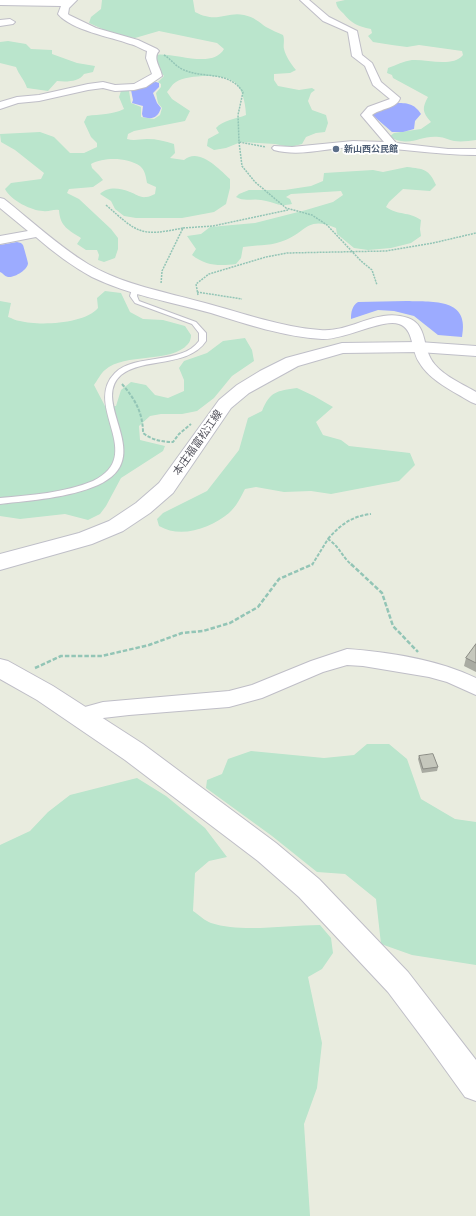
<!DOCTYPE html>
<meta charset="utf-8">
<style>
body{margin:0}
canvas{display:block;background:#e9ecdf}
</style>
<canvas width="476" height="1216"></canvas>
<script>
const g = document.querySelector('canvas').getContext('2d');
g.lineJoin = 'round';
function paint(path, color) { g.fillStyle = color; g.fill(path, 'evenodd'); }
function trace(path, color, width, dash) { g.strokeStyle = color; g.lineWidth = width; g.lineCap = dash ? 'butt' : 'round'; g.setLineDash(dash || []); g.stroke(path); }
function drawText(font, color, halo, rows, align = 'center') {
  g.font = font + ' "PT Sans","Noto Sans JP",sans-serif'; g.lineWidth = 3.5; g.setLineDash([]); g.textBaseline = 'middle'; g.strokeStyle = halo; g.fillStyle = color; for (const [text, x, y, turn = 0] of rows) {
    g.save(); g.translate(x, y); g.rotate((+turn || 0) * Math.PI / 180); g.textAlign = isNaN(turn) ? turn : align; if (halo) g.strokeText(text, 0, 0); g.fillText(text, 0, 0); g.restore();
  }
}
paint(new Path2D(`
 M 102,0 L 193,0 L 195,12 C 217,24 227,11 244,15 C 254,17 259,22 266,27 C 272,30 278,33 283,35 C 285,40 283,45 284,49 C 286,57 291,64 296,70 L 290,73 L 274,74 L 274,80 L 278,86 L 299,90 L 312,88 L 315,90 L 311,93 L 308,101 L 312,110 L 326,115 L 328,123 L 325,132 L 316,133 L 306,137 L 302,144 L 290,147 L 275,144 L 241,142 L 226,148 L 214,150 L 207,146 L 208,139 L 219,133 L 216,128 C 223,120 236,119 246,115 C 246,105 242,84 231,80 C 219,74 187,75 176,82 C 172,84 170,89 167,92 L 172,99 L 190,111 L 185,121 L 134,131 L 128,134 L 127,139 C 134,141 140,139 147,139 C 157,139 165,141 174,144 L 175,153 L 170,158 L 184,160 C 199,147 219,169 230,179 L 230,188 L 226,204 L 214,212 L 182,218 L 136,218 L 124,216 L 115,209 L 111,201 L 100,194 C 108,186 120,188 130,192 C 136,194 140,198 146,197 C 149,197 152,195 155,194 L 156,187 L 147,183 C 146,177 145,170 140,166 C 127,157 104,157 91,164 L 92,168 L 99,175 L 103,180 L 93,187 L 69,189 L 67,193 L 79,199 L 111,229 L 118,238 L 118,249 L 115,258 L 104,262 L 98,260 L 99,255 L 97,250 L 86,250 L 77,244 L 81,238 C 69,230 60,227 59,210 C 53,209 49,212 43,211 C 32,211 10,200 5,189 L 11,183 L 41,179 L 44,173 L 15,150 L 1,142 L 0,134 L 40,132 L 54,137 L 70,153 L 84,153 L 97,147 L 97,143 L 91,137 L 84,122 L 87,116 C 100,114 112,115 124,109 L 119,97 L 121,91 L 129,91 L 131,103 L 141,107 L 141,117 L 154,119 L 160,115 L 162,108 L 158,103 L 156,93 L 161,87 L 161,84 L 158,82 L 164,76 L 158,69 L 154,55 C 173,51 212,70 224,49 L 217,43 L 159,31 L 135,38 L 118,36 L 89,23 L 91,17 L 101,9 Z
 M 345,0 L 476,0 L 476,140 C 469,141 461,142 454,141 C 449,140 444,137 439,137 C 418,135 413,148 389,137 L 394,133 L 421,129 L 431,122 C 422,112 422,108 428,97 L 393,78 L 392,75 L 387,73 L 388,68 C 396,65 404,61 412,60 C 427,59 452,68 463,55 L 462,51 L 419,45 L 407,47 L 392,45 L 373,42 L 368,36 L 372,33 L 371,29 C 357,26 352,24 343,13 C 339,9 337,8 336,2 Z
 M 8,41 L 26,44 L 31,49 L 52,50 L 52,54 L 77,63 L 95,66 L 93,72 L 84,74 C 79,82 66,82 57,81 L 48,91 L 27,88 C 24,79 19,75 16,67 L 0,63 L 0,42 Z
 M 407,167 C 424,169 429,169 436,185 L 430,191 L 403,189 L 389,202 L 386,207 C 399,216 408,211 421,220 L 420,229 L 421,236 L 411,243 L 391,248 L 368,250 L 354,248 L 337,234 L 336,228 C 305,215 307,234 280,242 C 269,246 255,245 243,247 L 241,258 L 236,264 C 219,266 206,266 192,255 L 196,249 L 187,236 L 201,234 L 210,227 L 255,223 L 306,210 L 333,202 L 343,195 L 341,191 L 291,194 L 286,197 L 290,199 L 292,204 C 276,207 276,202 261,200 C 253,198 244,202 236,197 L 239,194 L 249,190 L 285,190 L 311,186 L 323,181 L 324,173 L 373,170 L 383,172 Z
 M 105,291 L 121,293 L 130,312 L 143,319 L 163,320 L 185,326 L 191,335 C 191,338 190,342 188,344 C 171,364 125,352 105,370 C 101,373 97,381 94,385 L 105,406 L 116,406 L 121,390 L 131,382 L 146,385 L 155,395 L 168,398 L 184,391 L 184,380 L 179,368 L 184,361 L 207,353 L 223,341 L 245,338 L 252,350 L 254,361 L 232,376 L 214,398 L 197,411 L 182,414 L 161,414 L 150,416 L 139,426 L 140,440 L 165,446 L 163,451 L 121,478 L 106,506 L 100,514 L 88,520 L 65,514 L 20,519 L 0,516 L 0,301 L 11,303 L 8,317 C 12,318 16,321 20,321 C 39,326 85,324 98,308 L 97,298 Z
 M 297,388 L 314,396 L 333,407 L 316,422 L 323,435 L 341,440 L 349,446 L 410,453 L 415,465 L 399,481 L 331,494 L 311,491 L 284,492 L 256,487 L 245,489 C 241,497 236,507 229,513 C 211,528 181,539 159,526 L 157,519 L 163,513 L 207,491 L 239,450 L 248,418 L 262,411 C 270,391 277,391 297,388 Z
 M 367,744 L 389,744 L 407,759 L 421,799 L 455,819 L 476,822 L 476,965 L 412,955 L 381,944 L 376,899 L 345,874 L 317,872 L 272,836 L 206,788 L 207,780 L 222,774 L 228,759 L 251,751 L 324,758 L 354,755 Z
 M 137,778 L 166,796 L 205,828 L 227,857 L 209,861 L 195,873 L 193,911 C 199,915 205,921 211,923 C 242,933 287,925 320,925 L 331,938 L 333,953 L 322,969 L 308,977 L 322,1043 L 317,1088 L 304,1124 L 310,1216 L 0,1216 L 0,845 L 30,831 L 48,812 L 70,795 Z`), '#bae5cc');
paint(new Path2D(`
 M 156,82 L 159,83 L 159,87 L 153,93 L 157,103 L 161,108 C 158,117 153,120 143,117 L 142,114 L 143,106 L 132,103 L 133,100 L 131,90 C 141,89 149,83 156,82 Z
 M 395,103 C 407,103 414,103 421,114 L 415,121 L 414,129 L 403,132 L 392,132 L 370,113 Z
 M 17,242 L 21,243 L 23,245 C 24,248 28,262 28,263 C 28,270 14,278 8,277 C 4,276 3,273 0,272 L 0,245 Z
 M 407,301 C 434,302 470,298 462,337 L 438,335 L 414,316 L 394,311 L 378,310 L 351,319 C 351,312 352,306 358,302 Z`), '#9cabff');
const service = new Path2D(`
 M 135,287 L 138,289 L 137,296 L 139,301 L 196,322 L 206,333 L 206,341 C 188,368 143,357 121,375 C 89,403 158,458 98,485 C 68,498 32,500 0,504 L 0,498 C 30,495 65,493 93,481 C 147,455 82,406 115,373 C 135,353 182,365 199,341 L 199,333 L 192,324 L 135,303 L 130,296 L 132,289 Z`);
const minor = new Path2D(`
 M 0,0 L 77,0 L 69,8 L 68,14 L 69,15 L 96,28 L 138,40 L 157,49 L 159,51 C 152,58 161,68 162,76 L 146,87 L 134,90 L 115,91 L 103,88 L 88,90 L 39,101 L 18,103 L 0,109 L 0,102 L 17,97 L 39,95 L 88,84 L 103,82 L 115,85 L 134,84 L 152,74 L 146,58 L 147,51 C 141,49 136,45 130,44 C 111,37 71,30 58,14 L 61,6 L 0,5 Z
 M 300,0 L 309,0 L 329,17 L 357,31 L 362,55 L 372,63 L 381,82 L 400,98 C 398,108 379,109 372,115 L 396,143 L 448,149 L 476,149 L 476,155 C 435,155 394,147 353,147 C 327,148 300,157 274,150 L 272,148 L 274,146 L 292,147 L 353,141 L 384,142 L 361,115 L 368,107 L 390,99 L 373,85 L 365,66 L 352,56 L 348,32 L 323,21 Z
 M 10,19 L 15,22 L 13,24 L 0,26 L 0,20 Z
 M 0,198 L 4,199 C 32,221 58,246 88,264 C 124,285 165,292 205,303 C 243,313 281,327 320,330 C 351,333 377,307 408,318 C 425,324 423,341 429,355 C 436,373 461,383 476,392 L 476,404 L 471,402 C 453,391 430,381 419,362 C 411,350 414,329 399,324 C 383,318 345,340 322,339 C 285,337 246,324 211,313 C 171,302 129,295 92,277 C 72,266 53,252 36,237 L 0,244 L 0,236 L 28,231 L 0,208 Z
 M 347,649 C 389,652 439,660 476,678 L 476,695 L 447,682 L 429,677 L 363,666 L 347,665 L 323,672 L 262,698 L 229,707 L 129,715 L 103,718 L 81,724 L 74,722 L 71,716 L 74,710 L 103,702 L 229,691 L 252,685 L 311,661 Z`);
const tertiary = new Path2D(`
 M 0,659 L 8,661 L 53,686 L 143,744 L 276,843 L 319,879 L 408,972 L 476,1060 L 476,1101 L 465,1097 L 424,1040 L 388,992 L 299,897 L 258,861 L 125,760 L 37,700 L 0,679 Z`);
const secondary = new Path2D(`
 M 419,342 L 476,346 L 476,356 L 419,352 L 343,353 L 298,366 L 249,393 L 231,408 L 173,493 L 150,513 L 123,531 L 92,544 L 0,570 L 0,554 L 79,533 L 109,521 L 136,503 L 159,483 L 219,400 L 237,385 L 260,371 L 286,358 L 342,343 Z`);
trace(service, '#bfbec7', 2);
trace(minor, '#bfbec7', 2);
trace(tertiary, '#bfbec7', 2);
trace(secondary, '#bfbfc8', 2);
trace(new Path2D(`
 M 164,55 C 171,59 176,67 184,70 C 205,79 228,70 243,92 L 238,115 L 239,142 L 266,147
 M 239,142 L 242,166 L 255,182 L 286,208 L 312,215 L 327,225 L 361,261 L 372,270 L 377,285
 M 106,205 C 138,233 140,237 183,228 L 162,271 L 161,284
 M 183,228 L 213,226 L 288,210
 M 197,292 L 242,299
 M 198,295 L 196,284 L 209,274 L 266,257 L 287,253 L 386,251 L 433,243 L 476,233`), '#93c5b6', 1.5, [2, 1]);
trace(new Path2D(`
 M 122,384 C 135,399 143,413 143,433 C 152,440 162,442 173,442 L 179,434 L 191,424
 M 328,539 C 340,525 352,516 371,514
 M 312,565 L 328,539 C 341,548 341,556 352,565`), '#93c5b6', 2, [3.5, 1.5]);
trace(new Path2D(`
 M 351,564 L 382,593 L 393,626 L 418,652
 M 35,668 L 61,656 L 102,656 L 149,645 L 182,633 L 203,631 L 230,623 L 258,607 L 279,579 L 313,564`), '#93c5b6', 2.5, [4.5, 2]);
paint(service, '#fff');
paint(minor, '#fff');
paint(tertiary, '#fff');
paint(secondary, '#fff');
paint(new Path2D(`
 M 476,644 L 476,672 L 464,666 L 466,658 Z
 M 419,756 L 438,767 L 437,771 L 422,773 L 418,759 Z`), '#a9aba2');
const building = new Path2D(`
 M 476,644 L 476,663 L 466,658 Z
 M 433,754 L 438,767 L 423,769 L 419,756 Z`);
paint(building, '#c5c7bc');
trace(building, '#8a8b84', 1);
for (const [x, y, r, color] of [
 [336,149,4,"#5c6f8a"]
]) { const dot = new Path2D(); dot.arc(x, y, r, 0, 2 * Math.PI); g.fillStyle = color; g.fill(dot); trace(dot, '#fff', 1.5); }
drawText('bold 9px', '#4e5e75', '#fff', [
 ["新山西公民館",344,149]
], 'left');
drawText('11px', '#585861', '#fff', [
 ["本庄福富松江線",198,443,-55]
]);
</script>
